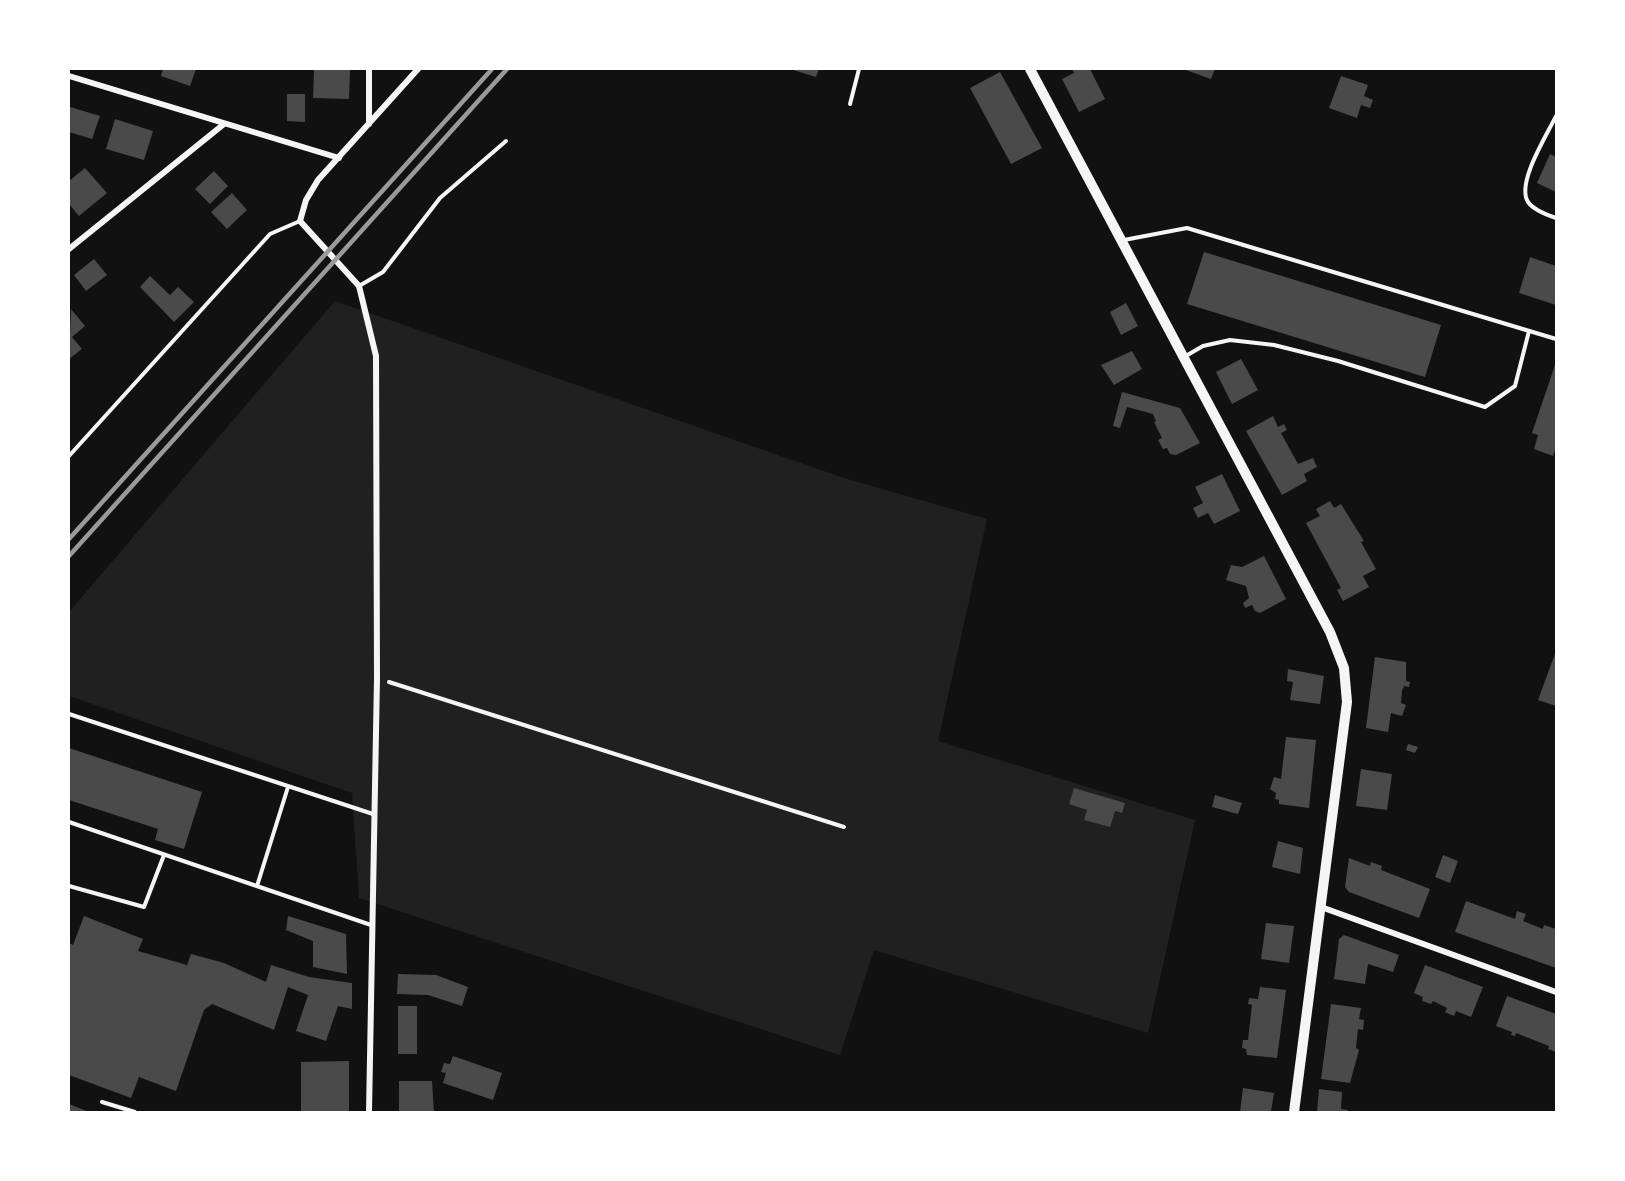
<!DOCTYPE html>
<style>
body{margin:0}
#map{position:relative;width:1625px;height:1181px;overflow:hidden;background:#111;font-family:"Sofia Sans Condensed",sans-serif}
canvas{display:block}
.frame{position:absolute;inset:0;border:70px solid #fff;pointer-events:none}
</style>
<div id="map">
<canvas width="1625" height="1181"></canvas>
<div class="frame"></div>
</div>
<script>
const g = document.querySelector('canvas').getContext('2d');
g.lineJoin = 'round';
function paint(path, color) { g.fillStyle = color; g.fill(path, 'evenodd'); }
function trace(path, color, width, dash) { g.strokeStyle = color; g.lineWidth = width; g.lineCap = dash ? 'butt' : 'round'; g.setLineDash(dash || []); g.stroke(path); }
paint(new Path2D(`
 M 335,301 L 844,478 L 987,519 L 938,741 L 1195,820 L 1148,1033 L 874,950 L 840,1055 L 359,898 L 352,793 L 69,696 L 69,612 Z`), '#202020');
paint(new Path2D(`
 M 163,69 L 196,69 L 190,86 L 161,76 Z
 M 314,69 L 350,69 L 349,99 L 313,98 Z
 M 790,69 L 819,69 L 816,77 Z
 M 1072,69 L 1090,69 L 1105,99 L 1079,112 L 1062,79 L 1074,73 Z
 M 1183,69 L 1215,69 L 1211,79 Z
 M 1000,72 L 1042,148 L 1011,164 L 970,88 Z
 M 1341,76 L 1368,85 L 1364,96 L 1373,100 L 1370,108 L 1361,105 L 1357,118 L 1329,108 Z
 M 287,94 L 305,94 L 305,122 L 287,121 Z
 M 70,107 L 100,116 L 92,139 L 69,132 Z
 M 115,119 L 153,131 L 144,160 L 106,149 Z
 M 1550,154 L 1556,157 L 1556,192 L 1537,183 Z
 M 85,168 L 107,193 L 79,216 L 69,204 L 69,181 Z
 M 214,171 L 228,186 L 210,204 L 195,189 Z
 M 232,193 L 247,210 L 227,229 L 211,212 Z
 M 1204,252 L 1441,325 L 1425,377 L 1187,304 Z
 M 1530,257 L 1556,266 L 1556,305 L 1519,293 Z
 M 94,259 L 107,275 L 86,291 L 74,275 Z
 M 150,276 L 170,295 L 178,287 L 194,302 L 174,322 L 140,287 Z
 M 1126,303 L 1138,326 L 1121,335 L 1110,312 Z
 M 71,309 L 85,326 L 72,337 L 82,349 L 69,359 Z
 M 1132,351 L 1142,369 L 1114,385 L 1101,365 Z
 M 1241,359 L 1258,390 L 1232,404 L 1216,372 Z
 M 1556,362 L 1556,448 L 1553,456 L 1534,449 L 1538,435 L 1532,433 Z
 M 1122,392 L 1180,408 L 1200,443 L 1176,455 L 1170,454 L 1167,448 L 1163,449 L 1158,440 L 1162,438 L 1154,422 L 1156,421 L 1153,414 L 1127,407 L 1120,428 L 1113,426 Z
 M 1273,416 L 1278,427 L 1284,424 L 1287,430 L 1281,433 L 1298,464 L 1313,458 L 1317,467 L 1304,474 L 1307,481 L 1282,495 L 1246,431 Z
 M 1222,474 L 1240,511 L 1214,524 L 1208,513 L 1198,518 L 1193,508 L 1203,503 L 1195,487 Z
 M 1330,501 L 1334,508 L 1341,504 L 1364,541 L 1361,542 L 1376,569 L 1363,576 L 1369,587 L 1343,601 L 1337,590 L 1341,588 L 1306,523 L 1320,516 L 1316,509 Z
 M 1264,556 L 1286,599 L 1260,613 L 1255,611 L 1252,605 L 1245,608 L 1243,603 L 1249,598 L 1246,586 L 1226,580 L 1231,565 L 1242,567 Z
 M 1556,651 L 1556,706 L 1538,700 Z
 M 1375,657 L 1406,662 L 1406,681 L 1410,682 L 1409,687 L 1404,686 L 1402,691 L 1401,703 L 1406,705 L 1402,716 L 1391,713 L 1388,732 L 1366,728 Z
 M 1288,669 L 1324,676 L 1320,704 L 1290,700 L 1293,682 L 1287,681 Z
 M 1286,737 L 1316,740 L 1309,808 L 1279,804 L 1279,800 L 1275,799 L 1276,793 L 1270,789 L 1274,777 L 1281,779 Z
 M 1408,744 L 1418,747 L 1415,753 L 1406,750 Z
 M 69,748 L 202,792 L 184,849 L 155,840 L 158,829 L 69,800 Z
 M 1361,769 L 1392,774 L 1387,810 L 1356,806 Z
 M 1074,788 L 1125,803 L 1122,813 L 1115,811 L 1110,827 L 1084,820 L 1087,810 L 1069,804 Z
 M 1215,795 L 1242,803 L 1238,814 L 1212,807 Z
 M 1278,841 L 1303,848 L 1300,874 L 1272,867 Z
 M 1443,855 L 1458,861 L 1450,883 L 1435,877 Z
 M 1349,858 L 1370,866 L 1371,862 L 1382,866 L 1381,870 L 1430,889 L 1419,918 L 1349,892 L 1345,887 Z
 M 1466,901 L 1515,919 L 1517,911 L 1526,914 L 1523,921 L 1543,929 L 1544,925 L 1556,929 L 1556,968 L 1455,932 Z
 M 84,916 L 143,939 L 138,951 L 187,965 L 191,954 L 224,963 L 266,982 L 271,965 L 309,977 L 352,983 L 352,1009 L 338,1006 L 326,1041 L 296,1031 L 308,995 L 288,987 L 274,1030 L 212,1004 L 204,1010 L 176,1091 L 139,1077 L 131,1098 L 69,1075 L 69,943 L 73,945 Z
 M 288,916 L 346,934 L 347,974 L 313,967 L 313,941 L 286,930 Z
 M 1266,923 L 1294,926 L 1289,963 L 1261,959 Z
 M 1344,935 L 1399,955 L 1393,972 L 1368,964 L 1365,984 L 1334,979 L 1339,939 Z
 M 1425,965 L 1483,987 L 1471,1017 L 1456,1011 L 1454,1016 L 1445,1012 L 1447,1008 L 1433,1001 L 1431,1004 L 1422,1001 L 1423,997 L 1414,993 Z
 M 398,974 L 436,975 L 468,987 L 462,1006 L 428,995 L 397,994 Z
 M 1260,987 L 1286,990 L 1277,1058 L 1247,1055 L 1246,1049 L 1242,1048 L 1243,1040 L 1248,1040 L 1252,1005 L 1248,1004 L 1249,998 L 1258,999 Z
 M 1507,996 L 1556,1014 L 1556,1052 L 1548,1049 L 1549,1046 L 1516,1033 L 1515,1036 L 1511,1035 L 1512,1032 L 1496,1026 Z
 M 1331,1004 L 1361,1008 L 1359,1019 L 1364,1020 L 1363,1030 L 1358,1029 L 1356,1048 L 1359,1050 L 1350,1083 L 1321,1079 Z
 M 398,1006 L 417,1006 L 417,1054 L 398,1054 Z
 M 453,1056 L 502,1073 L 493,1100 L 443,1083 L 446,1073 L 441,1072 L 444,1063 L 450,1064 Z
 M 349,1061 L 349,1112 L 301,1112 L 301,1062 Z
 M 399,1081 L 432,1081 L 434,1112 L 399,1112 Z
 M 1243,1088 L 1274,1093 L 1271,1112 L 1240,1112 Z
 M 1319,1089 L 1342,1092 L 1341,1109 L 1348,1110 L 1347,1112 L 1317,1112 Z
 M 69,1104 L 89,1112 L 69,1112 Z`), '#4a4a4a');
trace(new Path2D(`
 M 1556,116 C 1547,135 1516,183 1528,202 C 1533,209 1547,215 1556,218
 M 389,682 L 844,827`), '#f5f5f5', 4);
trace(new Path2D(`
 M 850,104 L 859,69
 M 1124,240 L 1187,228 L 1556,339
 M 359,286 L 383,272 L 440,198 L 506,141
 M 1184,357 L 1203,346 L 1230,340 L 1274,345 L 1338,361 L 1485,407 L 1515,386 L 1529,331
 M 69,456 L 270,234 L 300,221
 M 69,714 L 373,814
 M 69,822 L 371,925
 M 69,886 L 144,907 L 164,855
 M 257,886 L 288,787
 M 102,1102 L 135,1112`), '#f5f5f5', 4);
trace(new Path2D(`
 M 69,76 L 339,158
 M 369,124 L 369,69
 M 69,249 L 224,124
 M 1321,907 L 1556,992
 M 369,1112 L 377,678 L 376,356 L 359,286 L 300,221 L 306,200 L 318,180 L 418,69`), '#f5f5f5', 6);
trace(new Path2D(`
 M 1030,69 L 1330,632 L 1344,668 L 1347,702 L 1294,1112`), '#f5f5f5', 10);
trace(new Path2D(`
 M 69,539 L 492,69
 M 69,556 L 507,69`), '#9a9a9a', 4.5);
</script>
